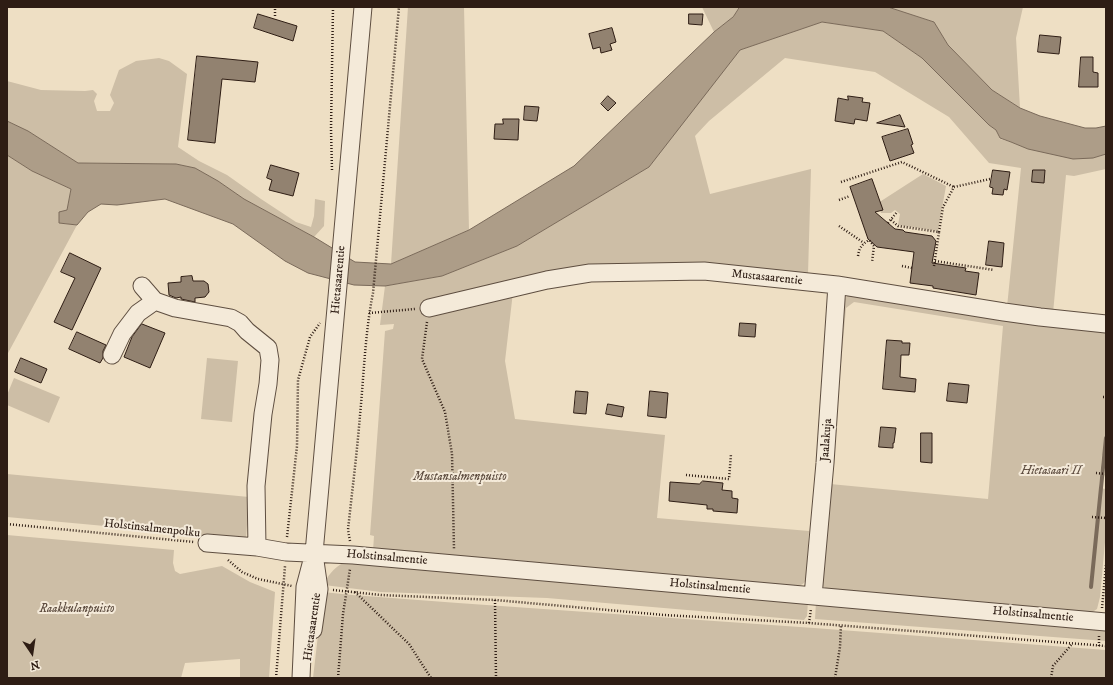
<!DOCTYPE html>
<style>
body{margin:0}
#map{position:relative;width:1113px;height:685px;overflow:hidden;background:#eedfc4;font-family:"IM FELL DW Pica",serif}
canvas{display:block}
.frame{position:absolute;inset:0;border:8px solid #2e1d14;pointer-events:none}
.north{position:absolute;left:12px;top:633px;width:40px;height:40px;-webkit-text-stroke:3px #f4ead9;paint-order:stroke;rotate:167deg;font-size:11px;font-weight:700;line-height:16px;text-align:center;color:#2e1d14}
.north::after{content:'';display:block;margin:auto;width:14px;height:18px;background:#2e1d14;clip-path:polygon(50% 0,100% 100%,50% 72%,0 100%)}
</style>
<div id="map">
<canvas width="1113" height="685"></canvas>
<div class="frame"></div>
<div class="north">N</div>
</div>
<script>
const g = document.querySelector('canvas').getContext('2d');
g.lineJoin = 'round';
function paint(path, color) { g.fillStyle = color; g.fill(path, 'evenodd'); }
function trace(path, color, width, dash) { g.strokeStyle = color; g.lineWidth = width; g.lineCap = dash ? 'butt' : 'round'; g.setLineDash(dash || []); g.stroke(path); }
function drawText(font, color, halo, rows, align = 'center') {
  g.font = font + ' "IM FELL DW Pica",serif'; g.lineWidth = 4; g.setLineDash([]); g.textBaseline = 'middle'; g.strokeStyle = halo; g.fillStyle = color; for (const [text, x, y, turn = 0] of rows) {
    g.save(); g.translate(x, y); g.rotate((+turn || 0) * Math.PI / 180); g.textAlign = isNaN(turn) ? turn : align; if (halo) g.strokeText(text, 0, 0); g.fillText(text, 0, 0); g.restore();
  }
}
paint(new Path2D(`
 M 408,7 L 464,7 L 469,230 L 391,264 Z
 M 702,7 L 740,7 L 733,17 L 714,32 Z
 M 888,7 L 1023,7 L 1016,38 L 1020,108 L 992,90 L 948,45 L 934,22 Z
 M 822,22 L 883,31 L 922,58 L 989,125 L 996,130 L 1000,139 L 1011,142 L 1028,149 L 1093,158 L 1106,154 L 1106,169 L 1074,176 L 1066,175 L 1053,313 L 1007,307 L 1021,168 L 989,163 L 949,117 L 875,72 L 785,58 L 709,121 L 695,136 L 710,194 L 811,169 L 808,274 L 627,276 L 513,292 L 505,361 L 515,419 L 665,435 L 657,518 L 809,531 L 806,580 C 802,588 794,586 786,586 L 373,551 L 374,536 L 370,535 L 385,331 L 393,329 L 394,324 L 380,325 L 385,286 L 442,276 L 517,246 L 649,167 L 688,112 L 740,50 Z
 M 159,58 L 169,61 L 187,74 L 178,147 L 199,161 L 227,175 L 261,199 L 296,222 L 311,227 L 314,216 L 315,199 L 325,201 L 324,226 L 314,237 L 244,199 L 218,181 L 195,168 L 176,164 L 78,163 L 28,131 L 7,121 L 7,81 L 41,90 L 85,91 L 93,90 L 97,94 L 94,101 L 97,111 L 110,111 L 114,103 L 110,95 L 119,70 L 136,61 Z
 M 7,155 L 32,171 L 71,189 L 67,210 L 59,223 L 77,225 L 7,355 Z
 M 923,174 L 946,186 L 938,231 L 898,225 L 900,214 L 895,210 L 891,213 L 881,213 L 878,203 Z
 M 860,293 L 1106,329 L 1106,457 L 1102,455 L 1099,488 L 1106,489 L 1106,531 L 1100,597 L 1097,609 L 1091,613 L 826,590 L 822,587 L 830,484 L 988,499 L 1003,326 L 854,302 L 846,308 L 839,386 L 836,385 L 842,303 L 847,296 Z
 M 207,358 L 238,361 L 232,422 L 201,419 Z
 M 14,378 L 60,397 L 49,423 L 7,405 L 7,395 Z
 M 7,474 L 249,497 L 246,539 L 7,517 Z
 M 7,535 L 174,550 L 173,563 L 175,571 L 180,574 L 222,566 L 250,582 L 275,592 L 269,678 L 240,678 L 240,659 L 185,663 L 181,678 L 7,678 Z
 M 356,561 L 808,601 L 807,616 L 804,620 L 547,598 L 381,592 L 324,585 C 326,577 335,567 343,563 C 347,562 352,562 356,561 Z
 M 323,592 L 352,595 L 458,603 L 814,628 L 1106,650 L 1106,678 L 313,678 Z
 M 816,602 L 1106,627 L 1106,641 L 815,619 Z`), '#cdbea6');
const water = new Path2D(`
 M 740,7 L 888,7 L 934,22 L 948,45 L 992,90 L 1020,108 L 1040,116 L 1085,128 L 1096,128 L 1106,126 L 1106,154 L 1093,158 L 1073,159 L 1028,149 L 1011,142 L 1000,138 L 996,130 L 989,125 L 922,58 L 883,31 L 822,22 L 740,50 L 649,167 L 517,246 L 442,276 L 385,286 L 354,285 L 308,273 L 285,261 L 233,224 L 165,199 L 117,205 L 101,204 L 88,212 L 77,225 L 59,223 L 59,212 L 67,210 L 71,189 L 32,171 L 7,155 L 7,121 L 28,131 L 78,163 L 176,164 L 195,168 L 218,181 L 244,199 L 314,237 L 355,262 L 391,264 L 469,230 L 574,166 L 714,32 L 733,17 Z`);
paint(water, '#ad9d88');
trace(water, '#7a6a5a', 1);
trace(new Path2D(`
 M 1091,587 L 1106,438`), '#7a6a5a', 4);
const building = new Path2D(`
 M 258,14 L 297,26 L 293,41 L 254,28 Z
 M 689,14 L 703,14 L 702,25 L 689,24 Z
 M 612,28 L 616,42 L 610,44 L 612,50 L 601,53 L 600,47 L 593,49 L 589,34 Z
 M 1040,35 L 1061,37 L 1059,54 L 1038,52 Z
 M 197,56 L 258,62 L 255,82 L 222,79 L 215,143 L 188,140 Z
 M 1081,57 L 1093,57 L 1093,72 L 1098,73 L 1098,87 L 1079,87 Z
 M 608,96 L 616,103 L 608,111 L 601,104 Z
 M 848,96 L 863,98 L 862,102 L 870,103 L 867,121 L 855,119 L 854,124 L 835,121 L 838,98 L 848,100 Z
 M 525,106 L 539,107 L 537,121 L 524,120 Z
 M 900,115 L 905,127 L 877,123 Z
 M 503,119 L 519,119 L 518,140 L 494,139 L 495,124 L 503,124 Z
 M 908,129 L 913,144 L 911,145 L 914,153 L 890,161 L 882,137 Z
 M 271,165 L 299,173 L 293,196 L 269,190 L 272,180 L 267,178 Z
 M 993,170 L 1010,172 L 1007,190 L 1004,189 L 1003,195 L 992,194 L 993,188 L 990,187 Z
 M 1033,170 L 1045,170 L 1044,183 L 1032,182 Z
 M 872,179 L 883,210 L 875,212 L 895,229 L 903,230 L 905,232 L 932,236 L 936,241 L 932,263 L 966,268 L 965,271 L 979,273 L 976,295 L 933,288 L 933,286 L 910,283 L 914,252 L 877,247 L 868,239 L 850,187 Z
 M 989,241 L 1004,243 L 1002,267 L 986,265 Z
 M 70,253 L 101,268 L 72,330 L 54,322 L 75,278 L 61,272 Z
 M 192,276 L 193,281 L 204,281 L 208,284 L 209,292 L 205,297 L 195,298 L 195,302 L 181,299 L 181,297 L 176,298 L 169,295 L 168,283 L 181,282 L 181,277 Z
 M 740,323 L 756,324 L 755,337 L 739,336 Z
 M 142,324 L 165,333 L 150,368 L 124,357 L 132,337 Z
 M 77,332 L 106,345 L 103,351 L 103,358 L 100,363 L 69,349 Z
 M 887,340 L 902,341 L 902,343 L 910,343 L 909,355 L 901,355 L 900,377 L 916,379 L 915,392 L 883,389 Z
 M 21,358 L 47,369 L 41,383 L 15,372 Z
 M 949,383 L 969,385 L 967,403 L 947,401 Z
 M 576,391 L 588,392 L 586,414 L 574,413 Z
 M 650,391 L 668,393 L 666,418 L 648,416 Z
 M 608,404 L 624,407 L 622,417 L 606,414 Z
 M 881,427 L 896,428 L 894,443 L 893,443 L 893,448 L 879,447 Z
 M 921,433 L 932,433 L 932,463 L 921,462 Z
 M 703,481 L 723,483 L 722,490 L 732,491 L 732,498 L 738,499 L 737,513 L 713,511 L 713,509 L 707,509 L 707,505 L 669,501 L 670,482 L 699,484 Z`);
paint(building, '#928270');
trace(building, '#2e1d14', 1);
const minor = new Path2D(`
 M 142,286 L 155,301 L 175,308 L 231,318 L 240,323 L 247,331 L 268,348 L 270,360 L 268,384 L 263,414 L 256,486 L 257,547
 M 429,308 L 547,280 L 590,273 L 704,271 L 837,285 L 1004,312 L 1040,317 L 1106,324
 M 112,355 L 122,334 L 138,313 L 155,301
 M 207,543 L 257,547 L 286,552 L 353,555 L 1106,622
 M 813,596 L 825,463 L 837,285
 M 313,630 L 319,589 L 315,561
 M 301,678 L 305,587 L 314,553 L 363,7`);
trace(minor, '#5e4e40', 19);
trace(new Path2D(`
 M 275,16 L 275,7
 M 332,170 L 331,129 L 333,7
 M 841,182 L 902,162 L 954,187
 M 839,200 L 850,196
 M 891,220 L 898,226 L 939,232 L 934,266
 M 888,223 L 897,212
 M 839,226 L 864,243
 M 939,232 L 943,207 L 954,187 L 990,179
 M 858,256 C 859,248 862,244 869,240 L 874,246 L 872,262
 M 935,261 L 994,270
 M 902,266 L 912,268
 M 369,313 L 415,309
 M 427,322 L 422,359 L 445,412 L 452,454 L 454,549
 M 1103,397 L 1106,397
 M 1096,473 L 1106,474
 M 686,475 L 729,479 L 731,454
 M 1092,517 L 1106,518
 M 7,524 L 194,542
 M 287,537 L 297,446 L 298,380 L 310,337 L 320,323
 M 350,541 L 348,530 C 352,492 357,453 360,415 C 364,374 365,333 373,293 L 399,7
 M 228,560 L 242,572 L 258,579 L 292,586
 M 333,590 L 381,595 L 495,600 L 664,615 L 809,623 L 1106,646
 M 355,592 L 409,644 L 431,678
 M 495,600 L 496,678
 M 1102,608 L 1106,565
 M 809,623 L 811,609
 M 1099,646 L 1099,635
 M 276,678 L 285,566
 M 338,678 L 343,614 L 350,569
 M 835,678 L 840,647 L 841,625
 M 1051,678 L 1053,666 L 1072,644`), '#2e1d14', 2.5, [1, 2]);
trace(minor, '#f4ead9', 17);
drawText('12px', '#2e1d14', '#f4ead9', [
 ["Mustasaarentie",767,278,6],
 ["Hietasaarentie",339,280,-85],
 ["Jaalakuja",827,440,-86],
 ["Holstinsalmenpolku",152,529,6],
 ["Holstinsalmentie",387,558,5],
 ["Holstinsalmentie",710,587,5],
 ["Holstinsalmentie",1033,615,5],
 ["Hietasaarentie",313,627,-82]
]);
drawText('italic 12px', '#5e4d40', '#f4ead9', [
 ["Hietasaari II",1051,472],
 ["Mustansalmenpuisto",460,478],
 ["Raakkulanpuisto",77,610]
]);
</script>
